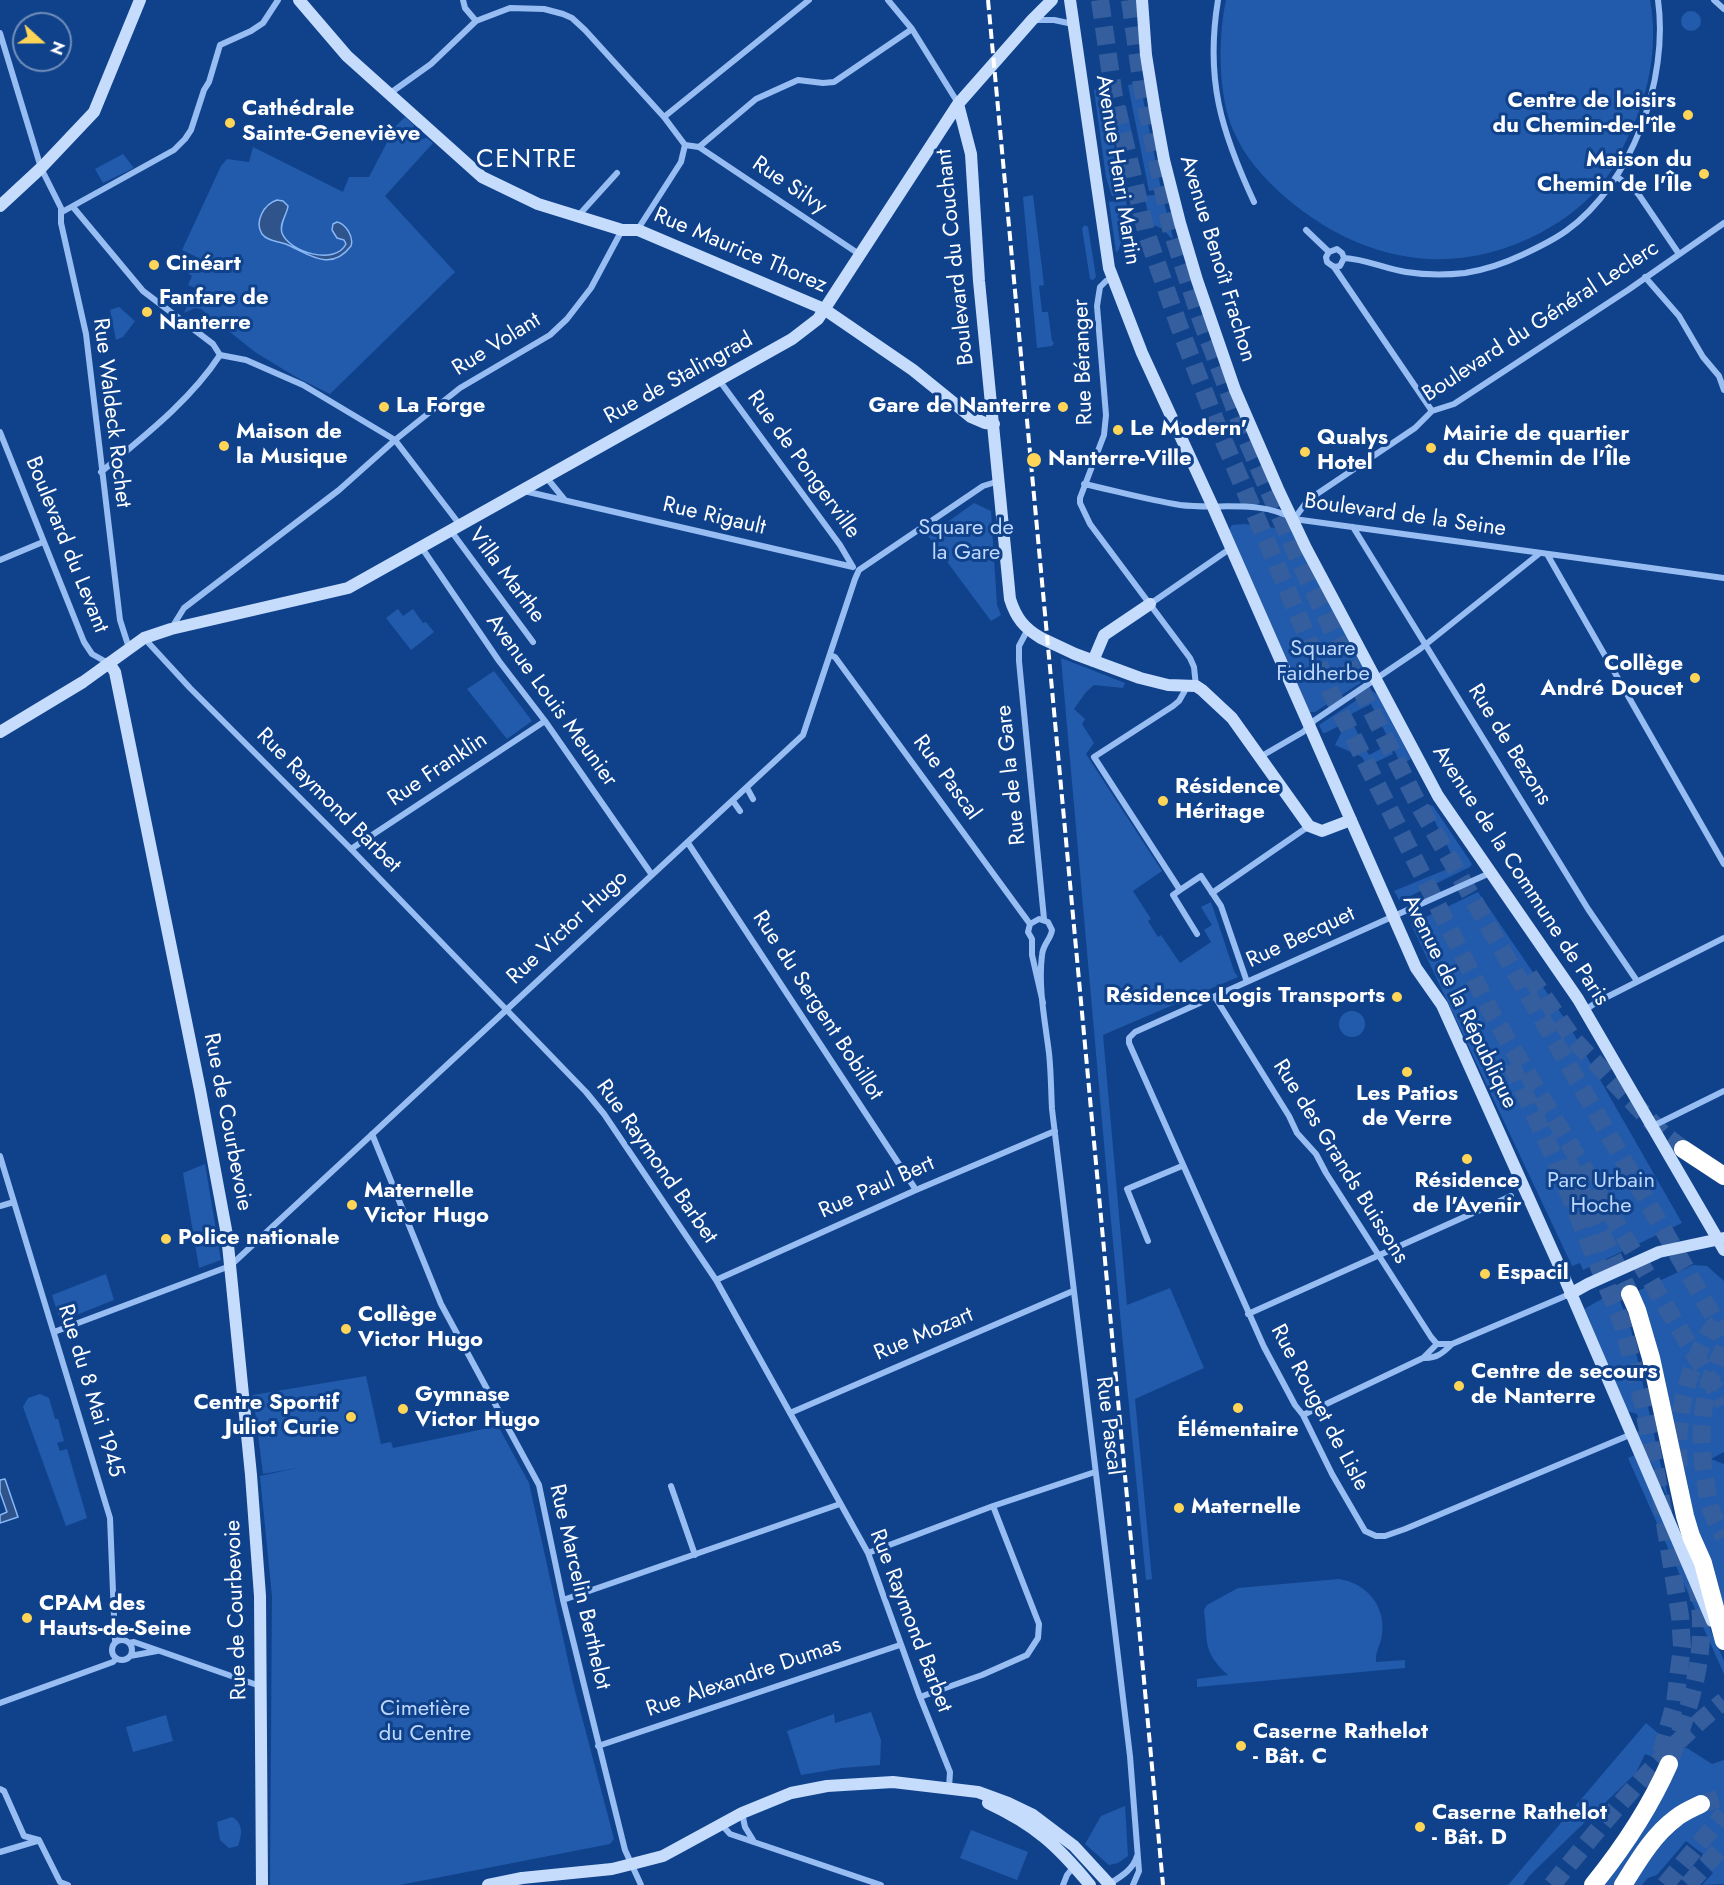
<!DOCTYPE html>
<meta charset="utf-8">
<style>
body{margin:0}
#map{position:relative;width:1724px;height:1885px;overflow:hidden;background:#10428c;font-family:Jost,sans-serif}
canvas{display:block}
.north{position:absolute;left:12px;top:12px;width:60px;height:60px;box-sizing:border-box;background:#10428c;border:2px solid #708eba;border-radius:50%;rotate:111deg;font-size:16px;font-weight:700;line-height:24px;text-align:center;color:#fff}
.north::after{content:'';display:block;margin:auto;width:21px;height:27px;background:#ffd558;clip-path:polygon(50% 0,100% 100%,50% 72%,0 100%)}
</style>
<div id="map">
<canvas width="1724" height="1885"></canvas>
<div class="north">N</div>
</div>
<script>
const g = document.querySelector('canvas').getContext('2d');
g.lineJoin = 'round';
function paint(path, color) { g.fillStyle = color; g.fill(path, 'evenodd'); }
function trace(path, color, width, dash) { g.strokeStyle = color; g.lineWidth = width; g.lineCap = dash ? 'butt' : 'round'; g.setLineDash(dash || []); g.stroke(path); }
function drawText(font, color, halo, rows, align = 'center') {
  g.font = font + ' Jost,sans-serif'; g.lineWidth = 6; g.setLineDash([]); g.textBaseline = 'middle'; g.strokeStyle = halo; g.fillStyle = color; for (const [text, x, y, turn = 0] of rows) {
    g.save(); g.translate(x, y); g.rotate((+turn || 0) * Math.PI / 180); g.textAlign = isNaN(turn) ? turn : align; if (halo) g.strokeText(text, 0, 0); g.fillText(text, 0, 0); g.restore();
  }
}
paint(new Path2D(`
 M 1226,0 L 1650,0 C 1659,47 1648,99 1626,141 C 1620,153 1615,166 1607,177 C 1591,200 1566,219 1542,232 C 1452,280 1361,262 1285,197 C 1264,179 1244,156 1233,130 C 1218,95 1218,36 1226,0 Z
 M1681 21a10 10 0 1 1 20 0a10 10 0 1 1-20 0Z
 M 1140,83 L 1161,189 L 1149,191 L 1128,85 Z
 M 1106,89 L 1121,195 L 1112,196 L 1106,177 L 1094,90 Z
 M 1126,106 L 1135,148 L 1119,151 L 1113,108 Z
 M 405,117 L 414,125 L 413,130 L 422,139 L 427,138 L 433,143 L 385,196 L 455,272 L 330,394 L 296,377 L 255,352 L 201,309 L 195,308 L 184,313 L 195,288 L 188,285 L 192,276 L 189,274 L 191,268 L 200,272 L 205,261 L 182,250 L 221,166 L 227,159 L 249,162 L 253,147 L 343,192 L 349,177 L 369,177 L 395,127 Z
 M 123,154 L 134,168 L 103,183 L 95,169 Z
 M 1162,194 L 1173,238 L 1171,238 L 1163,229 L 1151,224 L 1144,196 Z
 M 1033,195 L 1044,285 L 1039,286 L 1042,312 L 1048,312 L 1052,341 L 1054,343 L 1052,346 L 1037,348 L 1023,197 Z
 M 1126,200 L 1130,230 L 1122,240 L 1118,251 L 1116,252 L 1109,202 Z
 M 1085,225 L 1088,227 L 1096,277 L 1093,280 L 1090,279 L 1082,228 Z
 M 119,307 L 135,321 L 123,337 L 116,340 L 110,310 Z
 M 974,503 L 991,511 L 997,605 L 1001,615 L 991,621 L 928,536 Z
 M 1244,524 L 1291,530 L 1366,674 L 1362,682 L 1315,712 L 1309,712 L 1229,530 L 1232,525 Z
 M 398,609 L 403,616 L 413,609 L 423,623 L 426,622 L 434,632 L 411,650 L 386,618 Z
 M 1061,658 L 1125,683 L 1123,688 L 1094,685 L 1086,692 L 1074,709 L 1085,719 L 1082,724 L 1094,743 L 1086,754 L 1162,871 L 1133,891 L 1151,919 L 1148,921 L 1158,937 L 1161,935 L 1180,963 L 1211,942 L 1204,930 L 1212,925 L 1201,907 L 1211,902 L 1234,971 L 1238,977 L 1103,1035 L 1127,1305 L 1170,1288 L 1204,1368 L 1135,1399 L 1152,1579 L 1146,1580 L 1110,1211 Z
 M 494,671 L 532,721 L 507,739 L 467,689 Z
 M 1372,691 L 1377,694 L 1411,759 L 1401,764 L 1371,704 L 1349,715 L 1351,720 L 1325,733 L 1323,733 L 1319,725 L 1369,692 Z
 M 1354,726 L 1369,755 L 1388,745 L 1393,754 L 1376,762 L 1379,771 L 1370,772 L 1362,757 L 1335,745 L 1341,733 Z
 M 1426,804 L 1433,806 L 1472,864 L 1470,867 L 1400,901 L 1394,891 L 1457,865 Z
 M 1478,892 L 1567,1022 L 1682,1223 L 1583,1270 L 1580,1263 L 1572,1266 L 1411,924 Z
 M1339 1024a13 13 0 1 1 26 0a13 13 0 1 1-26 0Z
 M 205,1164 L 221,1260 L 199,1268 L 183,1173 Z
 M 1693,1265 L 1707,1266 L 1724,1281 L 1724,1452 L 1711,1459 L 1724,1464 L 1724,1619 L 1689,1524 L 1635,1293 L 1620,1301 L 1631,1330 L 1668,1498 L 1637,1433 L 1640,1429 L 1637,1414 L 1627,1411 L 1584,1309 L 1632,1282 L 1636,1292 Z
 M 106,1274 L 114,1300 L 66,1319 L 59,1317 L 52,1295 Z
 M 366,1376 L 381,1444 L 391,1442 L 393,1448 L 498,1426 L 529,1483 L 573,1683 L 614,1839 L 610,1844 L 400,1885 L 270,1885 L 272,1596 L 260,1476 L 297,1468 L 263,1474 L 253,1395 Z
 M 40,1394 L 49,1398 L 55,1419 L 58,1419 L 64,1441 L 57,1443 L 60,1451 L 67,1449 L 87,1518 L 66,1526 L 23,1407 L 28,1398 Z
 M 1635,1455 L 1724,1661 L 1724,1674 L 1628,1458 Z
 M 1339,1579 C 1366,1583 1386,1606 1382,1634 C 1381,1645 1375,1651 1376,1662 L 1405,1660 L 1405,1668 L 1197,1687 L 1197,1679 L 1228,1675 C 1202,1652 1208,1641 1204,1610 L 1207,1605 L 1238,1588 Z
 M 871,1712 L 881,1740 L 880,1765 L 842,1768 L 801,1775 L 787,1731 L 834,1714 L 835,1723 Z
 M 166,1715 L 173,1741 L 133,1752 L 126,1727 Z
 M 1646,1723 L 1677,1749 L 1687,1748 L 1712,1764 L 1724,1760 L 1724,1884 L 1702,1885 L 1713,1873 L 1700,1860 L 1703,1854 L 1686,1841 L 1657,1875 L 1648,1878 L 1642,1885 L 1633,1885 L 1644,1864 L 1662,1843 L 1689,1818 L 1700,1798 L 1614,1885 L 1602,1885 L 1673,1764 L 1645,1754 L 1636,1773 L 1530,1875 L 1523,1885 L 1508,1885 Z
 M 1125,1806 L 1128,1856 L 1118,1863 L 1109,1865 L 1085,1844 L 1101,1816 Z
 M 232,1817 C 244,1824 242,1835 238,1846 L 229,1848 L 220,1840 L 217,1822 Z
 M 971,1830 L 1028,1852 L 1017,1880 L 960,1858 Z`), '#225bab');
const water = new Path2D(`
 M 277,200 L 283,201 L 288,206 C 287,215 279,223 282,233 C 289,252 335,266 346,244 L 344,240 L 337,238 L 332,230 L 333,224 L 337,222 C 346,224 354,237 351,246 C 331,272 310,255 288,245 C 280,241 268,242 262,234 C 254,222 264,204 277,200 Z
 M 5,1479 L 18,1517 L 0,1523 L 0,1515 L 7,1512 L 0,1492 L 0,1480 Z`);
paint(water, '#2f538b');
trace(water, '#89b7f6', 1.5);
trace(new Path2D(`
 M 1100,0 L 1114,97 L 1147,235 L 1179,326 L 1217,425 L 1332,695 L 1491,1012 L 1724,1404
 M 1130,0 L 1142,87 L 1171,229 L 1201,320 L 1246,438 L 1299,561 L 1356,680 L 1417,802 L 1724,1335
 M 1529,975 L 1573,1039 L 1663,1134 L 1683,1149
 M 1511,1064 L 1553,1155 L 1622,1323 L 1642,1399 L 1661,1499 L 1680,1616 L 1682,1646 L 1675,1703 L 1659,1760
 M 1567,1159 L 1630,1294
 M 1724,1348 C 1701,1390 1698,1433 1705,1479 C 1707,1488 1707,1498 1710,1507 C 1713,1517 1719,1527 1724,1537
 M 1679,1467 C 1675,1425 1685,1376 1706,1338 C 1710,1330 1717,1323 1723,1316
 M 1671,1758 C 1687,1714 1703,1668 1701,1621 C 1701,1608 1698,1595 1697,1583
 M 1701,1804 L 1724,1797
 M 1552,1885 C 1604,1822 1660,1752 1724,1701
 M 1665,1885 L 1724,1814
 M 1688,1885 L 1724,1845`), '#345e9d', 18, [18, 9]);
trace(new Path2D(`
 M 463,0 L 465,8 L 476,21
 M 888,0 L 912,29 L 958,103
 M 1218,0 C 1205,79 1221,131 1254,202
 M 1714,0 L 1724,9
 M 1035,20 L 1054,20 L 1073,24
 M 0,33 L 41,168 L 61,208 L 61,223 L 86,334 L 120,620 L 129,648
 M 389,94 L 431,64 L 476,21 L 510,8 L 544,9 L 563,14 L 572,18 L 585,30 L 664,117 L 685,145 L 699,147 L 859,254
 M 664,117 L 809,0
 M 699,147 L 756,99 L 798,80 L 823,83 L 834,82 L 912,29
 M 1617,177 L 1633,188 L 1639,195 L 1679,254
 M 73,207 L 143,291 L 213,344 L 220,355 L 246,360 L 303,385 L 395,440 L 460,525
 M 62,212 L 174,150 L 185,139 L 191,130 L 204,90 L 209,82 L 220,45 L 251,31 L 263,23 L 278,0
 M 578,216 L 617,173
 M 638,229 L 681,162 L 685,145
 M 1306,230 L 1329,252
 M 1344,258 C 1366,259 1385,269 1406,272 C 1425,275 1447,275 1465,273 C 1484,270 1505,263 1522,255 C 1537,248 1552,241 1566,231 C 1632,184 1669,79 1658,0
 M 1334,267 L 1340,266 L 1344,258 L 1342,253 L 1337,249 L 1329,252 L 1326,257 L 1327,262 L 1334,267 L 1432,411
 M 1645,277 L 1679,316 L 1703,357 L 1719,376 L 1724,390
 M 1113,278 L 1106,281 L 1100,287 L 1097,306 L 1106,415 L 1104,435 L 1080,498 L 1080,503 L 1090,524 L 1190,658 L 1194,667 L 1196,686
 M 719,380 L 840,545 L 853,567
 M 0,432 L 84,642 L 92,654 L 108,663
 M 101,472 C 143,437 190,401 220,355
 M 546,477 L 564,499
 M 1084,484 C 1116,491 1148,500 1180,505 C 1218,510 1259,499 1294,519 L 1724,578
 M 524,491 L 853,567
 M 1294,519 L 1308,500 L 1415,428 L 1432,411 L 1454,404 L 1628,290 L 1724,223
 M 1353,527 L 1588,909 L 1637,981
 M 451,531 L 533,642
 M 422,548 L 499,661 L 545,721 L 652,875
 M 1547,554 L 1724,864
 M 0,560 L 43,542
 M 1150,604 L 1231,548
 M 171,629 L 184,608 L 339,490 L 395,440 L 460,388 L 550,335 L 567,319 L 591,288 L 622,230
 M 1028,629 L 1019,646 L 1019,661 L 1044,919
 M 144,638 L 190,688 L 351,849 L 586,1092 L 604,1114 L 716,1280 L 868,1553 L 920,1697 L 950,1772 L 949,1788
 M 830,655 L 835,657 L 1030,924
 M 1187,687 L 1179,701 L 1173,706 L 1094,757 L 1180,890 L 1201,876 L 1221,906 L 1247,982
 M 1260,757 L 1303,732 L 1315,720 L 1420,649 L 1540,553
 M 747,788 L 753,799
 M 733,801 L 740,811
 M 688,843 L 916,1190
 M 351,849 L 545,721
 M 1490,873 L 1135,1032 L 1129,1038 L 1129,1043 L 1264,1347 L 1295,1405 L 1303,1415 L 1332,1474 L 1365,1531 L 1376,1536 L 1385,1536 L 1405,1529 L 1632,1434
 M 1180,890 L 1173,895 L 1197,934
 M 1212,893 L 1309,826
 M 1215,997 L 1289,1116 L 1297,1133 L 1316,1154 L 1326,1173 L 1431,1337 L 1437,1344
 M 1043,1003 L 1032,955 L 1032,939 L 1028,932 L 1030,924 L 1039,919 L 1048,922 L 1052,930 C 1051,939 1043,944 1042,955 C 1038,987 1045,1021 1049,1053 C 1051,1071 1051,1090 1052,1109 L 1130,1756 L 1139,1871 L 1133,1885
 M 1585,1010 L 1597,1002 L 1724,938
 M 1653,1126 L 1724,1091
 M 372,1134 L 441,1304 L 539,1485 L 563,1600 L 625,1850 L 641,1885
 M 0,1156 L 110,1518 L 115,1641
 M 0,1206 L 14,1202
 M 1148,1241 L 1127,1189 L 1182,1166
 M 716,1280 L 916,1190 L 1055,1131
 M 1248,1314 L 1511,1196
 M 54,1332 L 230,1266 L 803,735 L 855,579 L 859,570 L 983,486 L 999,481
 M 1423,1358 C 1436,1359 1443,1353 1452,1344 L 1570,1294
 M 790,1413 L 1073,1291
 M 1303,1415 L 1423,1358 L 1437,1344 L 1452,1344
 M 671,1486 L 695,1555
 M 868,1553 L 993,1506 L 1095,1472
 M 563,1600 L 840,1504
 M112 1650a10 10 0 1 1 20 0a10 10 0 1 1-20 0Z
 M 129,1643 L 134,1642 L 260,1686
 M 130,1656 L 157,1651
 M 920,1697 L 982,1675 L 1027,1655 L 1038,1638 L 1039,1624 L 993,1506
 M 0,1703 L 113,1662 L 116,1659
 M 598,1746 L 900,1645
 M 0,1789 L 4,1791 L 24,1836 L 39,1840 L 60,1882 L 68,1885
 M 742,1813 L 745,1827 L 753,1840
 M 721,1824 L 730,1834 L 881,1885
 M 0,1852 L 37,1841
 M 1109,1884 C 1120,1877 1133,1870 1137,1856
 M 1063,1885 L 1067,1875 L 1075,1865`), '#97bdf2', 6);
trace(new Path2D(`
 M 299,0 L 347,56 L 482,177 L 538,204 L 622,230 L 638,230 L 824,309 L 913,370 L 971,417 L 985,423 L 994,424
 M 1070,0 L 1109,268 L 1142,353 L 1213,507 L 1416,968 L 1442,1005 L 1561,1270 L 1712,1621
 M 1142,0 L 1146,55 L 1155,111 L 1164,160 L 1180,223 L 1197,280 L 1235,390 L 1278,489 L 1306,548 L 1438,796 L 1578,999 L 1724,1250
 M 958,104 L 971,154 L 979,281 L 1010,599 C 1016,618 1024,628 1041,638 L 1075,654 L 1140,678 L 1168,685 L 1196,686 L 1202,690 L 1232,718 L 1309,826 L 1322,831 L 1351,820
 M 0,206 L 41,168 L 94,112 L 140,0
 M 1093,661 L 1104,635 L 1150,604
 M 109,663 L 115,672 L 200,1090 L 227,1235 L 251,1475 L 260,1596 L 262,1885
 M 0,732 L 83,682 L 144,638 L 171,629 L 348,588 L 792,339 L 818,319 L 958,104 L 1032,20 L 1052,0
 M 1570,1294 L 1588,1284 L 1659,1252 L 1724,1238
 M 988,1803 C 1035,1825 1057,1845 1090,1885
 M 488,1885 L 522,1878 L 612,1869 L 632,1864 L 663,1856 L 742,1813 L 791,1793 L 827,1786 L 893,1782 L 978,1792 L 1008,1803 L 1033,1815 L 1074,1846 L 1110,1885`), '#c6dcfc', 12);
trace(new Path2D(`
 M 1683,1149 L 1724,1176
 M 1630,1294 L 1637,1310 L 1651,1358 L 1685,1516 L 1691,1536 L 1703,1563 L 1724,1641
 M 1593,1885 C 1623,1848 1650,1807 1669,1764
 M 1623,1885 C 1638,1861 1653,1835 1676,1818 C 1683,1812 1693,1808 1701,1804`), '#fff', 18);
trace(new Path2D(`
 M 988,0 L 1163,1885`), '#fff', 4, [10, 4.5]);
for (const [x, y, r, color] of [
 [1688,115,6,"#ffd558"],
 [230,123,6,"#ffd558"],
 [1704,174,6,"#ffd558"],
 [154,265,6,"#ffd558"],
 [147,312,6,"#ffd558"],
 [384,407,6,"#ffd558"],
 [1063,407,6,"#ffd558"],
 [1118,430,6,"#ffd558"],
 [224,446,6,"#ffd558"],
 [1431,448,6,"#ffd558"],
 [1305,452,6,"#ffd558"],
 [1034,460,8,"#ffd558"],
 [1695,678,6,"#ffd558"],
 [1163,801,6,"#ffd558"],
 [1397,997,6,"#ffd558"],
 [1407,1072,6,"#ffd558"],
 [1467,1159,6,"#ffd558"],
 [352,1205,6,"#ffd558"],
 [166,1239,6,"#ffd558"],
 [1485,1274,6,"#ffd558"],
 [346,1329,6,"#ffd558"],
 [1459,1386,6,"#ffd558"],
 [1238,1408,6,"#ffd558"],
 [403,1409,6,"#ffd558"],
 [351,1417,6,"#ffd558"],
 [1179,1508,6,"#ffd558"],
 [27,1618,6,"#ffd558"],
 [1241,1746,6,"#ffd558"],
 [1420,1827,6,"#ffd558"]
]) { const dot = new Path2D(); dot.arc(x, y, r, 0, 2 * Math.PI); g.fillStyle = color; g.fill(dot); trace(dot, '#10428c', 2); }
drawText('bold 22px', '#fff', '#10428c', [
 ["Centre de loisirs",1676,102,"right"],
 ["du Chemin-de-l'île",1676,127,"right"],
 ["Cathédrale",242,110],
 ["Sainte-Geneviève",242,135],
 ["Maison du",1692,161,"right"],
 ["Chemin de l'Île",1692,186,"right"],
 ["Cinéart",166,265],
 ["Fanfare de",159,299],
 ["Nanterre",159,324],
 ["La Forge",396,407],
 ["Gare de Nanterre",1051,407,"right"],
 ["Le Modern'",1130,430],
 ["Maison de",236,433],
 ["la Musique",236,458],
 ["Mairie de quartier",1443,435],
 ["du Chemin de l'Île",1443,460],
 ["Qualys",1317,439],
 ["Hotel",1317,464],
 ["Nanterre-Ville",1048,460],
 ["Collège",1683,665,"right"],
 ["André Doucet",1683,690,"right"],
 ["Résidence",1175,788],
 ["Héritage",1175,813],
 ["Résidence Logis Transports",1385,997,"right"],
 ["Les Patios",1407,1095,"center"],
 ["de Verre",1407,1120,"center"],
 ["Résidence",1467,1182,"center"],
 ["de l'Avenir",1467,1207,"center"],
 ["Maternelle",364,1192],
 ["Victor Hugo",364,1217],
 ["Police nationale",178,1239],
 ["Espacil",1497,1274],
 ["Collège",358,1316],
 ["Victor Hugo",358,1341],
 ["Centre de secours",1471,1373],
 ["de Nanterre",1471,1398],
 ["Gymnase",415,1396],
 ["Victor Hugo",415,1421],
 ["Centre Sportif",339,1404,"right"],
 ["Juliot Curie",339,1429,"right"],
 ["Élémentaire",1238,1431,"center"],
 ["Maternelle",1191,1508],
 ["CPAM des",39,1605],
 ["Hauts-de-Seine",39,1630],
 ["Caserne Rathelot",1253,1733],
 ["- Bât. C",1253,1758],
 ["Caserne Rathelot",1432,1814],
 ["- Bât. D",1432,1839]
], 'left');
drawText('22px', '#fff', '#10428c', [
 ["Avenue Henri Martin",1117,170,81],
 ["Rue Silvy",789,186,34],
 ["Rue Maurice Thorez",740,251,23],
 ["Boulevard du Couchant",956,257,-96],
 ["Avenue Benoît Frachon",1217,259,73],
 ["Boulevard du Général Leclerc",1541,322,-33],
 ["Rue Volant",497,345,-32],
 ["Rue Béranger",1084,362,-92],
 ["Rue de Stalingrad",679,379,-29],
 ["Rue Waldeck Rochet",111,413,83],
 ["Rue de Pongerville",803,465,54],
 ["Boulevard de la Seine",1405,516,8],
 ["Rue Rigault",714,517,13],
 ["Boulevard du Levant",66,545,68],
 ["Villa Marthe",506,576,53],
 ["Avenue Louis Meunier",551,701,54],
 ["Rue de Bezons",1509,745,58],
 ["Rue Franklin",438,770,-34],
 ["Rue de la Gare",1012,775,-96],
 ["Rue Pascal",946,778,54],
 ["Rue Raymond Barbet",328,801,45],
 ["Avenue de la Commune de Paris",1520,876,57],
 ["Rue Victor Hugo",568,928,-43],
 ["Rue Becquet",1301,938,-25],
 ["Avenue de la République",1459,1002,64],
 ["Rue du Sergent Bobillot",817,1006,57],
 ["Rue de Courbevoie",227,1122,79],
 ["Rue Raymond Barbet",656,1162,55],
 ["Rue des Grands Buissons",1340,1162,58],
 ["Rue Paul Bert",877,1188,-24],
 ["Rue Mozart",924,1335,-23],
 ["Rue du 8 Mai 1945",90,1391,73],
 ["Rue Rouget de Lisle",1319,1408,62],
 ["Rue Pascal",1108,1426,83],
 ["Rue Marcelin Berthelot",579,1587,77],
 ["Rue de Courbevoie",237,1610,-92],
 ["Rue Raymond Barbet",910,1621,69],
 ["Rue Alexandre Dumas",744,1678,-19]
]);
drawText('22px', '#bed8fd', '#10428c', [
 ["Square de",966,529],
 ["la Gare",966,554],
 ["Square",1323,650],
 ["Faidherbe",1323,675],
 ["Parc Urbain",1601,1182],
 ["Hoche",1601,1207],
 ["Cimetière",425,1710],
 ["du Centre",425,1735]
]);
g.letterSpacing = '1.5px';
drawText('26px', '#fff', '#10428c', [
 ["CENTRE",527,161]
]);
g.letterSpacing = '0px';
</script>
